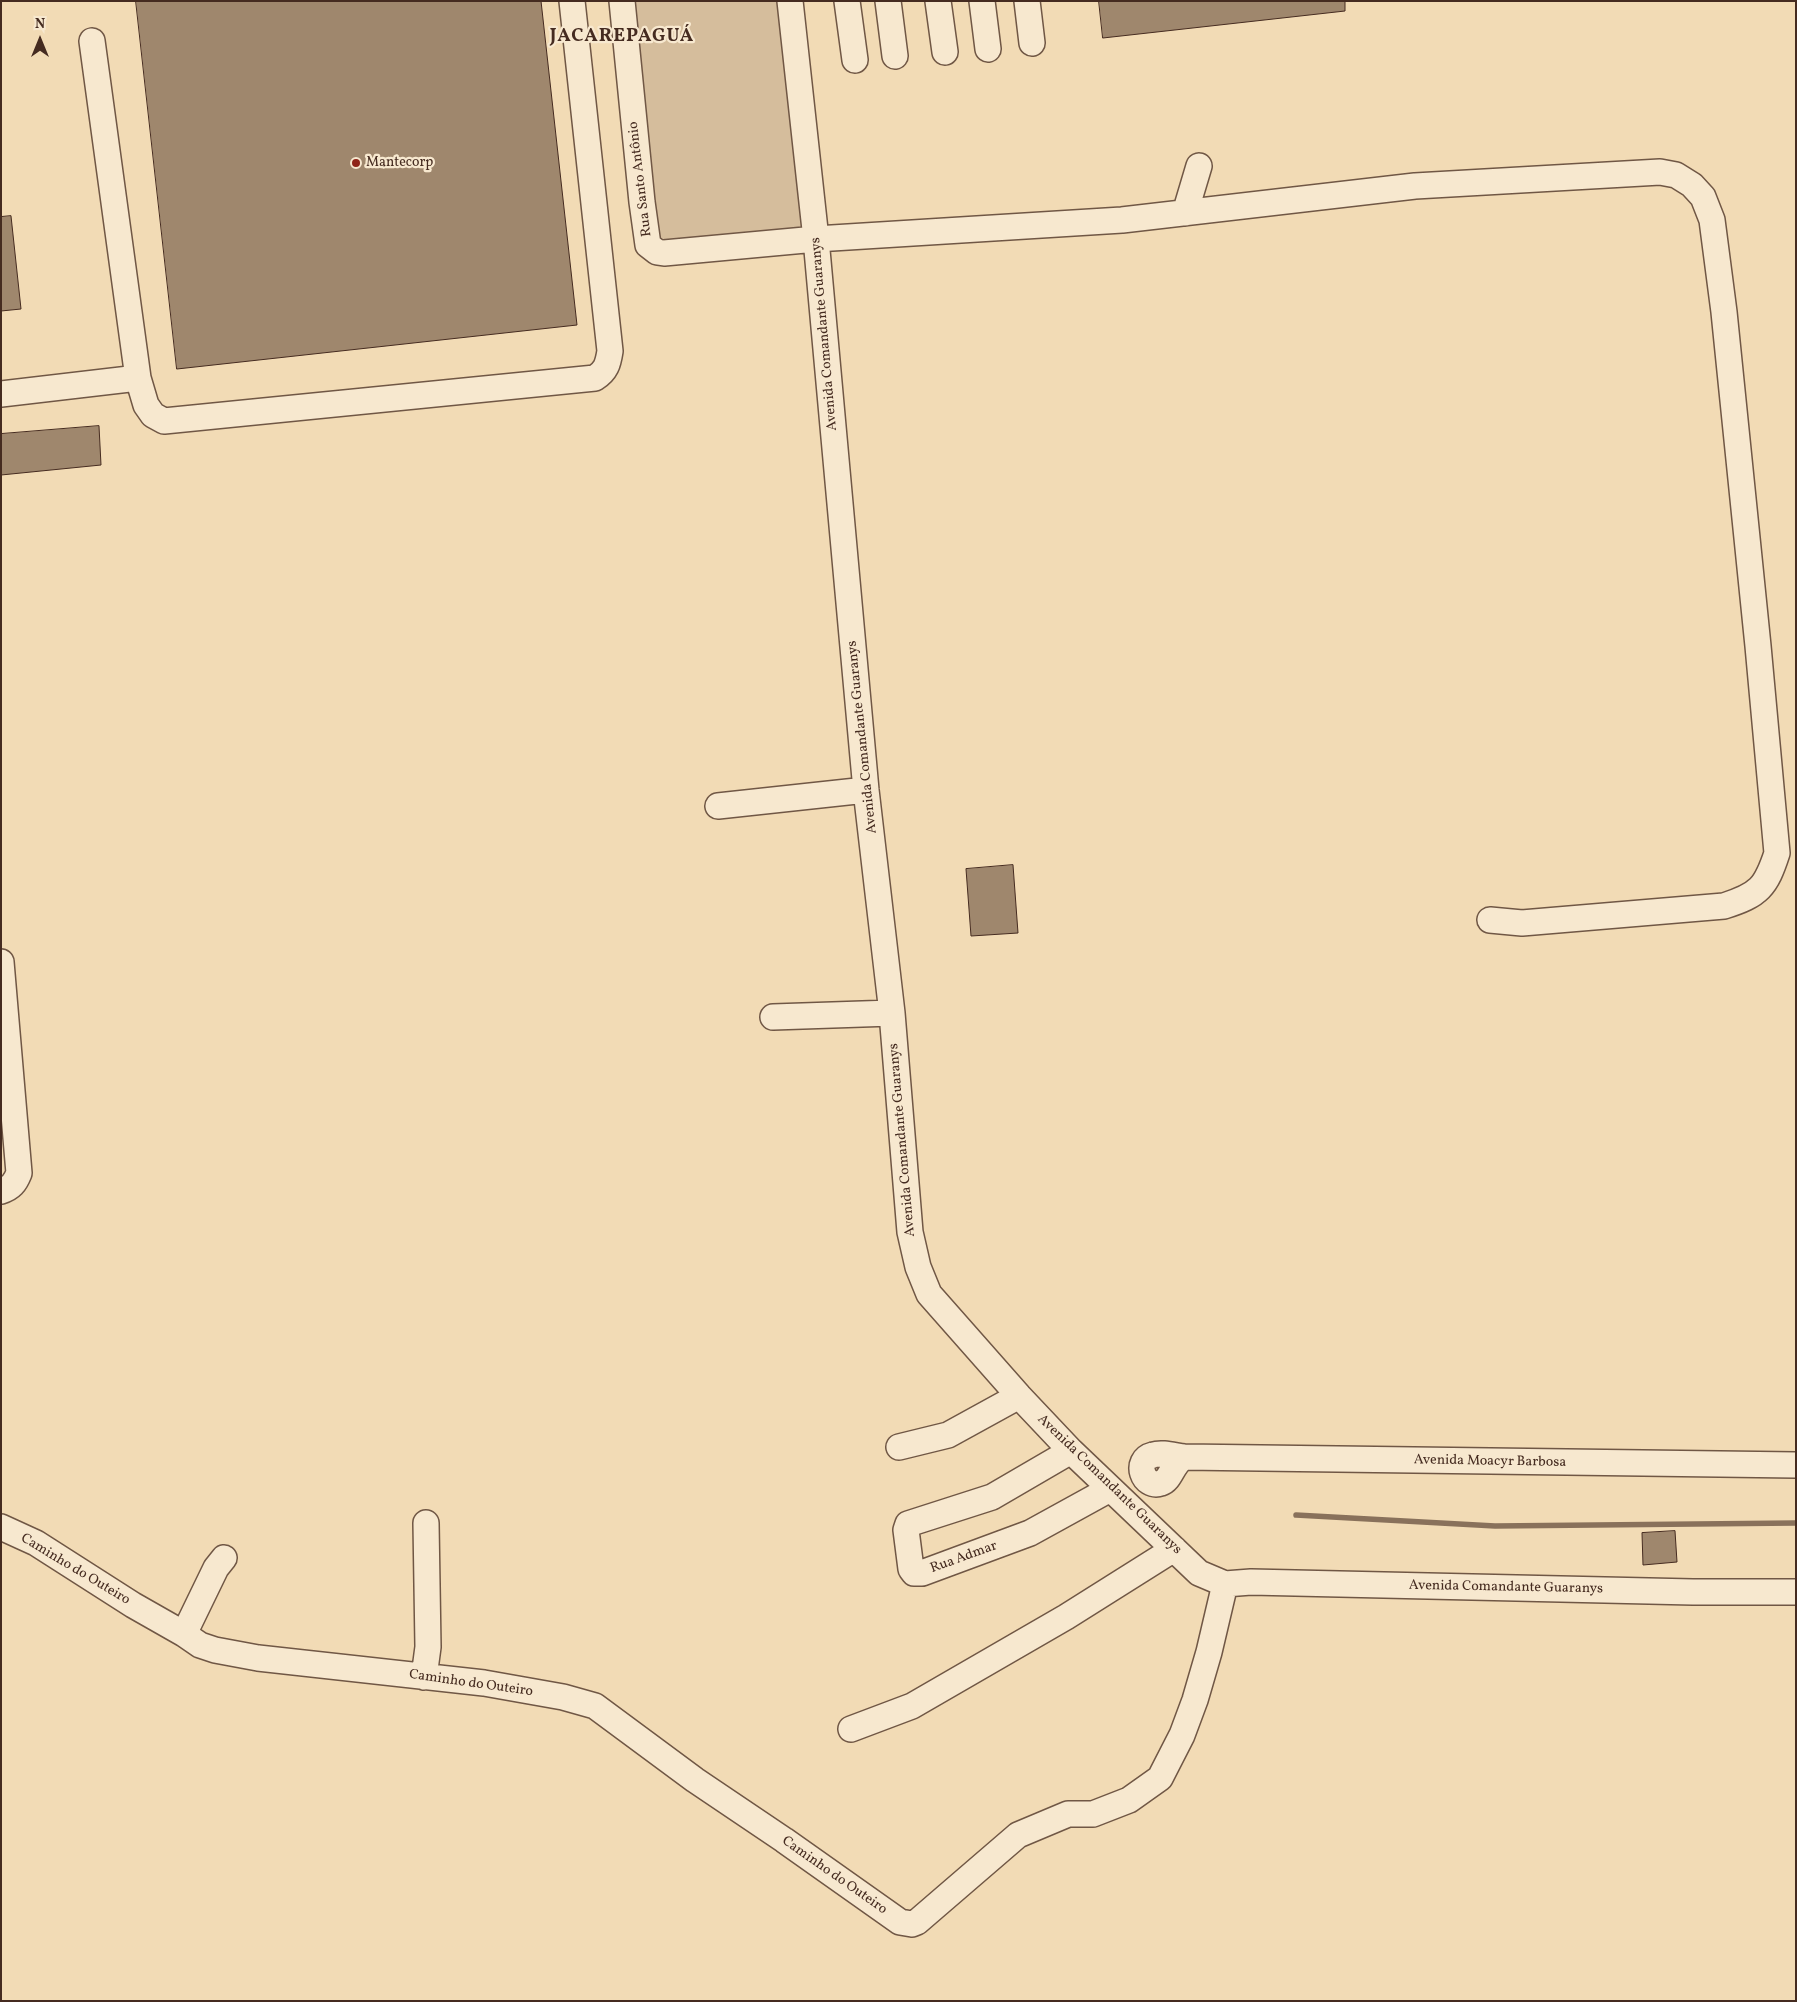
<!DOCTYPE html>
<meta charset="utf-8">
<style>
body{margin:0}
#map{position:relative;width:1797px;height:2002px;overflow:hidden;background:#f2dbb5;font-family:Vollkorn,serif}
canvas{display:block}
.frame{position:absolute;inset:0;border:2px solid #452b20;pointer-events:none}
.north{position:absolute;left:15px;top:15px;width:50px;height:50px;-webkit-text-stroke:4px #f7e8cf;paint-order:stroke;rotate:0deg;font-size:14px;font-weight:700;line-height:20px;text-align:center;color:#452b20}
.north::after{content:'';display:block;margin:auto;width:18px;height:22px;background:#452b20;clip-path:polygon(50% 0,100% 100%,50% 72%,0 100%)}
</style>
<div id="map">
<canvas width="1797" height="2002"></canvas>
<div class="frame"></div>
<div class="north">N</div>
</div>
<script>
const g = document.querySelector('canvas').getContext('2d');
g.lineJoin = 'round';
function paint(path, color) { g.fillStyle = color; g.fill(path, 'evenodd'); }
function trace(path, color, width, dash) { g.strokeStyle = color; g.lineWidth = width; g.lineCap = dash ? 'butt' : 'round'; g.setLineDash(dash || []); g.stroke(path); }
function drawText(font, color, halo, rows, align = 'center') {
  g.font = font + ' Vollkorn,serif'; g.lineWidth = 4.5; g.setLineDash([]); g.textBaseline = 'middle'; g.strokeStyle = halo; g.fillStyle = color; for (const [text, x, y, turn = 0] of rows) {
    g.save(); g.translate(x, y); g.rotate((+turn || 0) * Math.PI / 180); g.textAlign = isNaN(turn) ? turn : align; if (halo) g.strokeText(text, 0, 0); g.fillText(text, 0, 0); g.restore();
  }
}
paint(new Path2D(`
 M 629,1 L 786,1 L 815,237 L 684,249 L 650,232 Z`), '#d5bd9c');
trace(new Path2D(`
 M 1296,1515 L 1495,1526 L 1796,1523`), '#89715b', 5.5);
const building = new Path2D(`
 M 136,1 L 541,1 L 577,325 L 177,369 Z
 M 1099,1 L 1345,1 L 1345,11 L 1103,38 Z
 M 11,216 L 21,309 L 1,311 L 1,217 Z
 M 99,426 L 101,465 L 1,475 L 1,434 Z
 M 1013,865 L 1018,933 L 971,936 L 966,869 Z
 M 1675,1531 L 1677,1562 L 1643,1565 L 1642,1533 Z`);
paint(building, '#9f876d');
trace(building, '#452b20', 1);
const minor = new Path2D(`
 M 622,1 L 642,202 L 648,245 L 657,252 L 664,253 L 816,239 L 1122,220 L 1415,186 L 1660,172 L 1676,175 L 1692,185 L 1703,197 L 1712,220 L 1724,312 L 1758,646 L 1777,853 C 1766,887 1759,895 1724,906 L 1522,923 L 1490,920
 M 790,1 L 816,239 L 866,790 L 892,1013 L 910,1232 L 918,1267 L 929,1294 L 1019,1396 L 1071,1451 L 1199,1573 L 1225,1584 L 1251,1582 L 1693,1592 L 1796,1592
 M 847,1 L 855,60
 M 888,1 L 895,56
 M 938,1 L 945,52
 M 982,1 L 988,49
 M 1027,1 L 1032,43
 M 92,41 L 138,378 L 146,405 L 153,415 L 164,421 L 595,378 C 606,371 608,364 610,351 L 572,1
 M 1185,213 L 1199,166
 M 1,394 L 138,378
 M 718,806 L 866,790
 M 1,962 L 19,1173 C 15,1183 11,1188 1,1191
 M 773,1017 L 892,1013
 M 899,1447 L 948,1435 L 1019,1396
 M 1071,1451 L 992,1497 L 908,1524 L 906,1530 L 911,1569 L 914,1573 L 922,1573 L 1030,1533 L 1110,1489
 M 1184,1457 C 1172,1464 1171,1480 1161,1483 C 1143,1489 1133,1460 1153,1455 C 1162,1452 1175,1456 1184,1457 L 1796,1465
 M 1,1527 L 36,1543 L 133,1605 L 184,1634 L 200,1645 L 215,1650 L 258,1658 L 484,1683 L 563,1697 L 595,1706 L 695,1780 L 784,1840 L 900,1922 L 912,1924 L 917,1922 L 1018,1835 L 1068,1814 L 1093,1814 L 1129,1800 L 1160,1778 L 1182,1735 L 1195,1700 L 1209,1652 L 1225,1584
 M 184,1634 L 216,1568 L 224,1558
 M 424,1677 L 428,1647 L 426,1523
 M 851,1729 L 912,1706 L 1066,1617 L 1174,1549`);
trace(minor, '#705745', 28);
trace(minor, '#f7e8cf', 25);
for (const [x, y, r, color] of [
 [356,163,5,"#8f2418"]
]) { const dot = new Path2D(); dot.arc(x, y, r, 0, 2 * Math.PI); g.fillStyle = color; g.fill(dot); trace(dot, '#f7e8cf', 2); }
drawText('14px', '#452b20', '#f7e8cf', [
 ["Mantecorp",366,163]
], 'left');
drawText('14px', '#452b20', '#f7e8cf', [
 ["Rua Santo Antônio",641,179,-97],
 ["Avenida Comandante Guaranys",825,334,-95],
 ["Avenida Comandante Guaranys",863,737,-96],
 ["Avenida Comandante Guaranys",903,1140,-95],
 ["Avenida Moacyr Barbosa",1490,1462,1],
 ["Avenida Comandante Guaranys",1109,1485,44],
 ["Rua Admar",964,1558,-20],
 ["Caminho do Outeiro",75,1570,31],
 ["Avenida Comandante Guaranys",1506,1588,1],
 ["Caminho do Outeiro",471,1684,8],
 ["Caminho do Outeiro",834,1876,35]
]);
g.letterSpacing = '1px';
drawText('bold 19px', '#452b20', '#f7e8cf', [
 ["JACAREPAGUÁ",622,38]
]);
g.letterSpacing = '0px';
</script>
